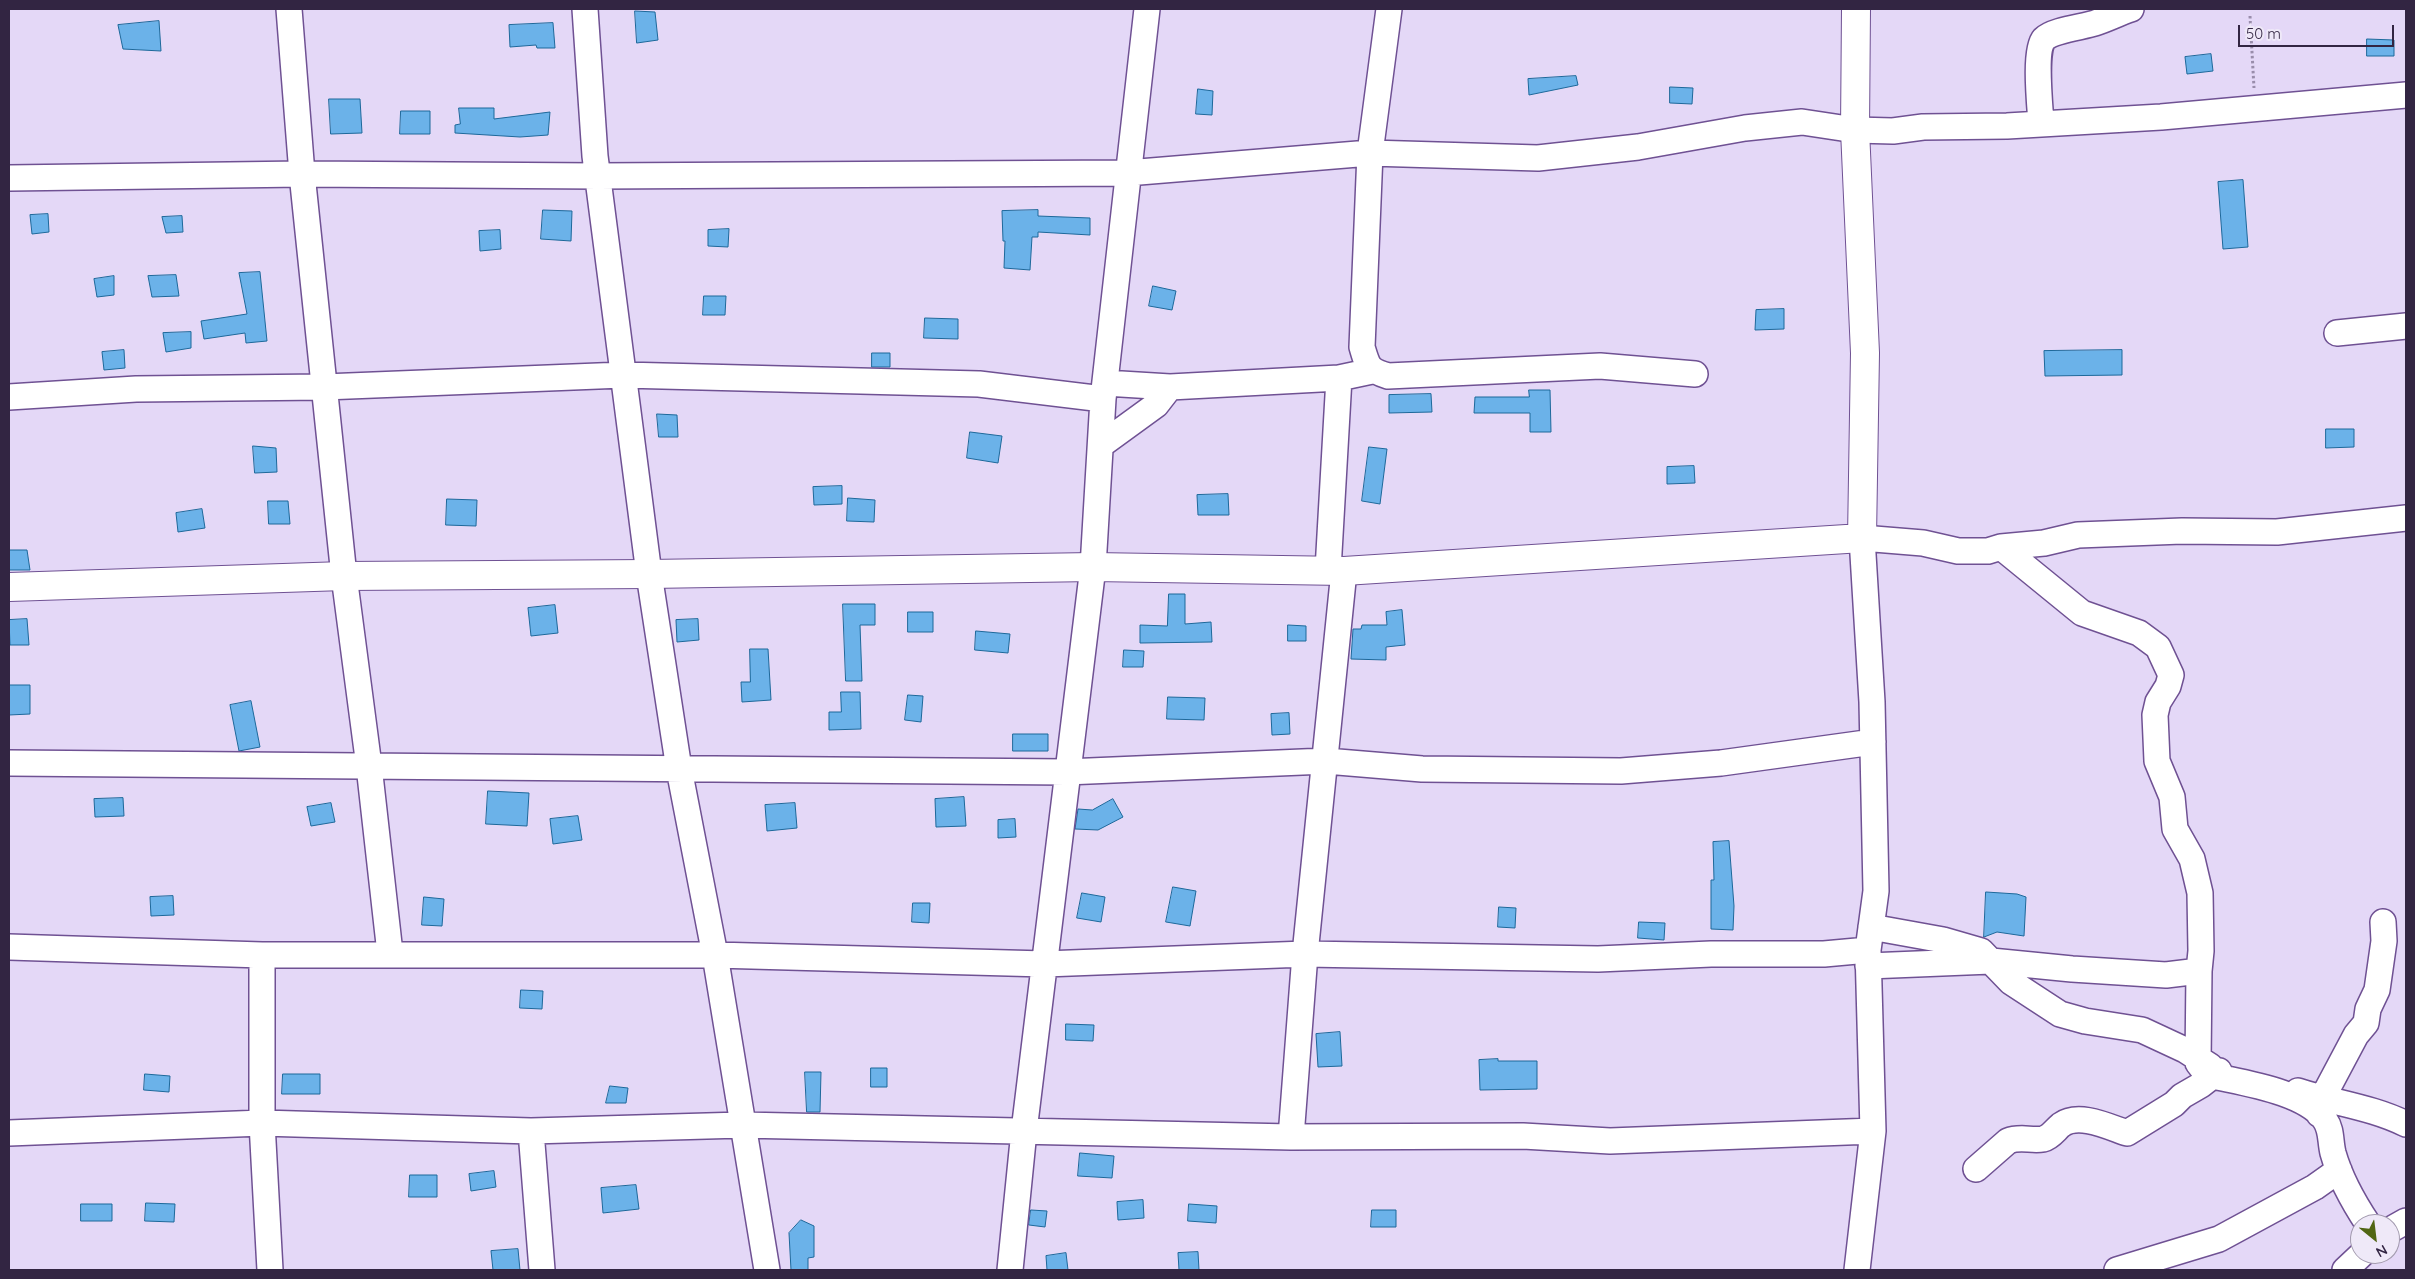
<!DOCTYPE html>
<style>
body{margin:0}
#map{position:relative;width:2415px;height:1279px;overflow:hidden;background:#e4d8f7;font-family:Quicksand,sans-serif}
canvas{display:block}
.frame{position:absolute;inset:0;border:10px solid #322542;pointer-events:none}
.north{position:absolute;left:2350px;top:1214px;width:50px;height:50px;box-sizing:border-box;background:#efe9f8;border:1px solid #a39baf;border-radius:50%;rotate:151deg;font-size:14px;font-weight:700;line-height:20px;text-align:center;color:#322542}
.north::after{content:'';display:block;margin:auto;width:18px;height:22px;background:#516614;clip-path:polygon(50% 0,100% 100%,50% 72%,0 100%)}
.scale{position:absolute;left:2238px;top:25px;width:156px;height:22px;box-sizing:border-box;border:2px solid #322542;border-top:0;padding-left:6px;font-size:15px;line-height:18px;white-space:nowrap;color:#322542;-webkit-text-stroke:4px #efe9f8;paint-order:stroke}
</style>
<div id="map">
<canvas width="2415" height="1279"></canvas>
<div class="frame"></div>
<div class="north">N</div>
<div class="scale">50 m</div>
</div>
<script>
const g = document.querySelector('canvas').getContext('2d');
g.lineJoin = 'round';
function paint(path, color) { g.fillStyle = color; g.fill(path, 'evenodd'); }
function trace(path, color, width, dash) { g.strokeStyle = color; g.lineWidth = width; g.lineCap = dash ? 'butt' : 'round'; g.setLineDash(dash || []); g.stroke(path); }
const building = new Path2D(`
 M 635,11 L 655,12 L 658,40 L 637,43 Z
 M 159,21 L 161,51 L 123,49 L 118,25 Z
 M 553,23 L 555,48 L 537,48 L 536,45 L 510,47 L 509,25 Z
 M 2367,39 L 2394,40 L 2394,56 L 2367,56 Z
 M 2211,54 L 2213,71 L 2187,74 L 2185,57 Z
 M 1576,76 L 1578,85 L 1529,95 L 1528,79 Z
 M 1670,87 L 1693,88 L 1692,104 L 1670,103 Z
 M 1198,89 L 1213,91 L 1212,115 L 1196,114 Z
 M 329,99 L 360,99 L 362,133 L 331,134 Z
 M 459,108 L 494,108 L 494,119 L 550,112 L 548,135 L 520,137 L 455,133 L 455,125 L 460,124 Z
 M 401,111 L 430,111 L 430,134 L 400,134 Z
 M 2243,180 L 2248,247 L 2223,249 L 2218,182 Z
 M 543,210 L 572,211 L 571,241 L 541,239 Z
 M 1038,210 L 1038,216 L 1090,218 L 1090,235 L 1038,232 L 1038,237 L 1032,237 L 1030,270 L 1004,268 L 1005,241 L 1003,241 L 1002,211 Z
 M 48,214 L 49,232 L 32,234 L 30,215 Z
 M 182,216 L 183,232 L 166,233 L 162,217 Z
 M 729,229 L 728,247 L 708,246 L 708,230 Z
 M 500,230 L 501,249 L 480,251 L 479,231 Z
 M 260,272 L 267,341 L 246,343 L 245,333 L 204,339 L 201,321 L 247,314 L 239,273 Z
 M 176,275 L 179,296 L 152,297 L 148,276 Z
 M 114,276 L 114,295 L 97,297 L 94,279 Z
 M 1153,286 L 1176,291 L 1172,310 L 1149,306 Z
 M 704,296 L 726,296 L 725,315 L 703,315 Z
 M 1784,309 L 1784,329 L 1755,330 L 1756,310 Z
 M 925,318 L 958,319 L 958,339 L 924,338 Z
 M 191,332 L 191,348 L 166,352 L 163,333 Z
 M 124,350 L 125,368 L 104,370 L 102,352 Z
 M 2122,350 L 2122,375 L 2045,376 L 2044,351 Z
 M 872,353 L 890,353 L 890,367 L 872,367 Z
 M 1529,390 L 1550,390 L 1551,432 L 1530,432 L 1530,413 L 1474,413 L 1475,397 L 1529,397 Z
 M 1431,394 L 1432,412 L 1389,413 L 1389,395 Z
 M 657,414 L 677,415 L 678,437 L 659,437 Z
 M 2326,429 L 2354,429 L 2354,447 L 2326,448 Z
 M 970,432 L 1002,436 L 998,463 L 967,458 Z
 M 253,446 L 276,448 L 277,472 L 255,473 Z
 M 1369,447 L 1387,449 L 1380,504 L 1362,501 Z
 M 1694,466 L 1695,483 L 1667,484 L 1667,467 Z
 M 842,486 L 842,504 L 814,505 L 813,487 Z
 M 1228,494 L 1229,515 L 1198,515 L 1197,495 Z
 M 848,498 L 875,500 L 874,522 L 847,521 Z
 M 447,499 L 477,500 L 476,526 L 446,525 Z
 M 268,501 L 288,501 L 290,524 L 269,524 Z
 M 202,509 L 205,528 L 178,532 L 176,513 Z
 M 9,550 L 27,550 L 30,570 L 9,570 Z
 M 1169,594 L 1185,594 L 1185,624 L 1211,622 L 1212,642 L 1140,643 L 1140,625 L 1167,626 Z
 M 843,604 L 875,604 L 875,625 L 860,625 L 862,681 L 846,681 Z
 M 555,605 L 558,633 L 531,636 L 528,608 Z
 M 1402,610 L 1405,645 L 1386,647 L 1386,660 L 1351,659 L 1353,629 L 1361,629 L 1362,625 L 1387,625 L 1386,612 Z
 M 908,612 L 933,612 L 933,632 L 908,632 Z
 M 27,619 L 29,645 L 10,645 L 9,620 Z
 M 698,619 L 699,640 L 677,642 L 676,620 Z
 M 1288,625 L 1306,626 L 1306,641 L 1288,641 Z
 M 976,631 L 1010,634 L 1008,653 L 975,650 Z
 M 750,649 L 768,649 L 771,700 L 742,702 L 741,682 L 750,682 Z
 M 1124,650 L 1144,651 L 1143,667 L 1123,667 Z
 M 9,685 L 30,685 L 30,714 L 9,715 Z
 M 841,692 L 860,692 L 861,729 L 829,730 L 829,712 L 841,712 Z
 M 908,695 L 923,696 L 921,722 L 905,720 Z
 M 1168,697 L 1205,698 L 1204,720 L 1167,719 Z
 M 251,701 L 260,747 L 239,751 L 230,705 Z
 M 1289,713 L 1290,734 L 1272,735 L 1271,714 Z
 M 1013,734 L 1048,734 L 1048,751 L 1013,751 Z
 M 488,791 L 529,793 L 527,826 L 486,824 Z
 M 964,797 L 966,826 L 936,827 L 935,799 Z
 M 123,798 L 124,816 L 95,817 L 94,799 Z
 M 1113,799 L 1123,817 L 1098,830 L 1075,829 L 1078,809 L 1092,810 Z
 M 331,803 L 335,822 L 311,826 L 307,807 Z
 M 795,803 L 797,828 L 767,831 L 765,805 Z
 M 578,816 L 582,840 L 553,844 L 550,819 Z
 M 1015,819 L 1016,837 L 998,838 L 998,820 Z
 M 1729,841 L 1734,906 L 1733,930 L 1711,929 L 1711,880 L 1714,880 L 1713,842 Z
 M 1173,887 L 1196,891 L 1190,926 L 1166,922 Z
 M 1986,892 L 2017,894 L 2026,897 L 2024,936 L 1997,932 L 1984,937 Z
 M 1082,893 L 1105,897 L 1101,922 L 1077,918 Z
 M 173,896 L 174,915 L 151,916 L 150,897 Z
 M 424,897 L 444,899 L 442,926 L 422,925 Z
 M 913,903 L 930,903 L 929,923 L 912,922 Z
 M 1499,907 L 1516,908 L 1515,928 L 1498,927 Z
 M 1639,922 L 1665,923 L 1664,940 L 1638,938 Z
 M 521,990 L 543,991 L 542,1009 L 520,1008 Z
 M 1066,1024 L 1094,1025 L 1093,1041 L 1066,1040 Z
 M 1340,1032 L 1342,1066 L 1318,1067 L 1316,1034 Z
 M 1498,1059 L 1498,1061 L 1537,1061 L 1537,1089 L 1480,1090 L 1479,1060 Z
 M 871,1068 L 887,1068 L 887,1087 L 871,1087 Z
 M 805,1072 L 821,1072 L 820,1112 L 807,1112 Z
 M 145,1074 L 170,1076 L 169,1092 L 144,1090 Z
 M 283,1074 L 320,1074 L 320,1094 L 282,1094 Z
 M 610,1086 L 628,1088 L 626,1103 L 606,1103 Z
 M 1080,1153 L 1114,1156 L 1112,1178 L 1078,1176 Z
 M 494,1171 L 496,1187 L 471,1191 L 469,1174 Z
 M 410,1175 L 437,1175 L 437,1197 L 409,1197 Z
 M 636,1185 L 639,1209 L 603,1213 L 601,1188 Z
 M 1143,1200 L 1144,1218 L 1118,1220 L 1117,1202 Z
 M 146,1203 L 175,1204 L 174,1222 L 145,1221 Z
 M 81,1204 L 112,1204 L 112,1221 L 81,1221 Z
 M 1189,1204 L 1217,1206 L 1216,1223 L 1188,1221 Z
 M 1031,1210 L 1047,1211 L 1045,1227 L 1029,1225 Z
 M 1372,1210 L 1396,1210 L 1396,1227 L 1371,1227 Z
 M 801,1220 L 814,1226 L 814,1257 L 808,1258 L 808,1270 L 791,1270 L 789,1233 Z
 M 518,1249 L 520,1270 L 493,1270 L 491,1251 Z
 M 1198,1252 L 1199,1270 L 1179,1270 L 1178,1253 Z
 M 1066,1253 L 1068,1270 L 1047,1270 L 1046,1256 Z`);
paint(building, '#6bb2e9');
trace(building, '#1d689a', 1);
const minor = new Path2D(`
 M 289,9 L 302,174 L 344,576 L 369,766 L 390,953
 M 585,9 L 595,156 L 649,574 L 679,769 L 715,955 L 767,1270
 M 1389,9 L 1370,153 L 1362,347 C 1368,367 1368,370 1388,376 L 1600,366 L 1695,374
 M 2041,123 C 2040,107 2034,50 2044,39 C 2053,30 2083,27 2095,23 C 2107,19 2119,13 2131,9
 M 9,178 L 302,174 L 598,176 L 1127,173 L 1370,153 L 1538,158 L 1638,147 L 1745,128 L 1802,122 L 1855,130 L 1893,131 L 1923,127 L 2007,126 L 2161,117 L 2406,95
 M 2337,333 L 2406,326
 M 1105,383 L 1170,387 L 1339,378 L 1372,371
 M 9,397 L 136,389 L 324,387 L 623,375 L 979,384 L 1103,399
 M 1101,445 L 1156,405 L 1170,387
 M 2001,547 L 2082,613 L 2139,633 L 2158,647 L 2171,675 L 2168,686 L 2158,702 L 2155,715 L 2157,761 L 2172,797 L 2175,829 L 2192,859 L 2200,893 L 2201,951 L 2199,971 L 2198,1063 L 2205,1072 L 2213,1076 C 2244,1083 2306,1092 2325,1120 C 2332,1130 2330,1141 2333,1153 C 2340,1178 2354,1203 2368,1224
 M 1328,570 L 1339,378
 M 9,763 L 1066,772 L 1326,761 L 1422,769 L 1621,771 L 1721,763 L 1873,742
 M 1871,927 L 1943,940 L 1981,951 L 2011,982 L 2060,1014 L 2085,1021 L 2142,1030 L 2185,1050 L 2210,1066
 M 9,947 L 262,955 L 715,955 L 1045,964 L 1305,954 L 1598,959 L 1711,954 L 1824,954 L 1868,950
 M 262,955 L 262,1123 L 270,1270
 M 1868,966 L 1991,961 L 2072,969 L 2166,975 L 2199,971
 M 2298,1091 C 2334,1103 2372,1107 2406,1124
 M 2319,1114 L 2322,1099 L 2356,1035 L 2366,1023 L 2368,1009 L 2377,990 L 2384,941 L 2383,922
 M 531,1131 L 542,1270
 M 9,1133 L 262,1123 L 531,1131 L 742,1125 L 1291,1137 L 1523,1136 L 1610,1141 L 1873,1131
 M 1291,1137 L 1305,954 L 1344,571
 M 1976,1169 L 2008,1141 C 2020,1136 2031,1141 2043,1139 C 2051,1137 2055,1130 2061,1125 C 2079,1112 2109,1127 2127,1133 L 2174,1104 L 2182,1096 L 2201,1085 L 2219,1071
 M 2390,1230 L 2406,1221
 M 1010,1270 L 1024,1131 L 1093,567 L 1103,399 L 1147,9
 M 1857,1270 L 1873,1131 L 1868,950 L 1876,891 L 1872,702 L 1862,538 L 1923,543 L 1958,551 L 1988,551 L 2001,547 L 2044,543 L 2078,535 L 2182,531 L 2277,532 L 2406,518
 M 2117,1270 L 2219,1239 L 2315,1187 L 2339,1170
 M 2345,1270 L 2362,1254`);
const tertiary = new Path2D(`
 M 9,587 L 344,576 L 649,574 L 1093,567 L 1344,571 L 1862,538 L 1865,353 L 1855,130 L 1856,9`);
trace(minor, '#6f5193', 28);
trace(tertiary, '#6f5193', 30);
trace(new Path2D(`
 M 2250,16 L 2254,88`), '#998dab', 3, [2.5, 2.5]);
trace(minor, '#fff', 25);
trace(tertiary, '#fff', 28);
</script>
